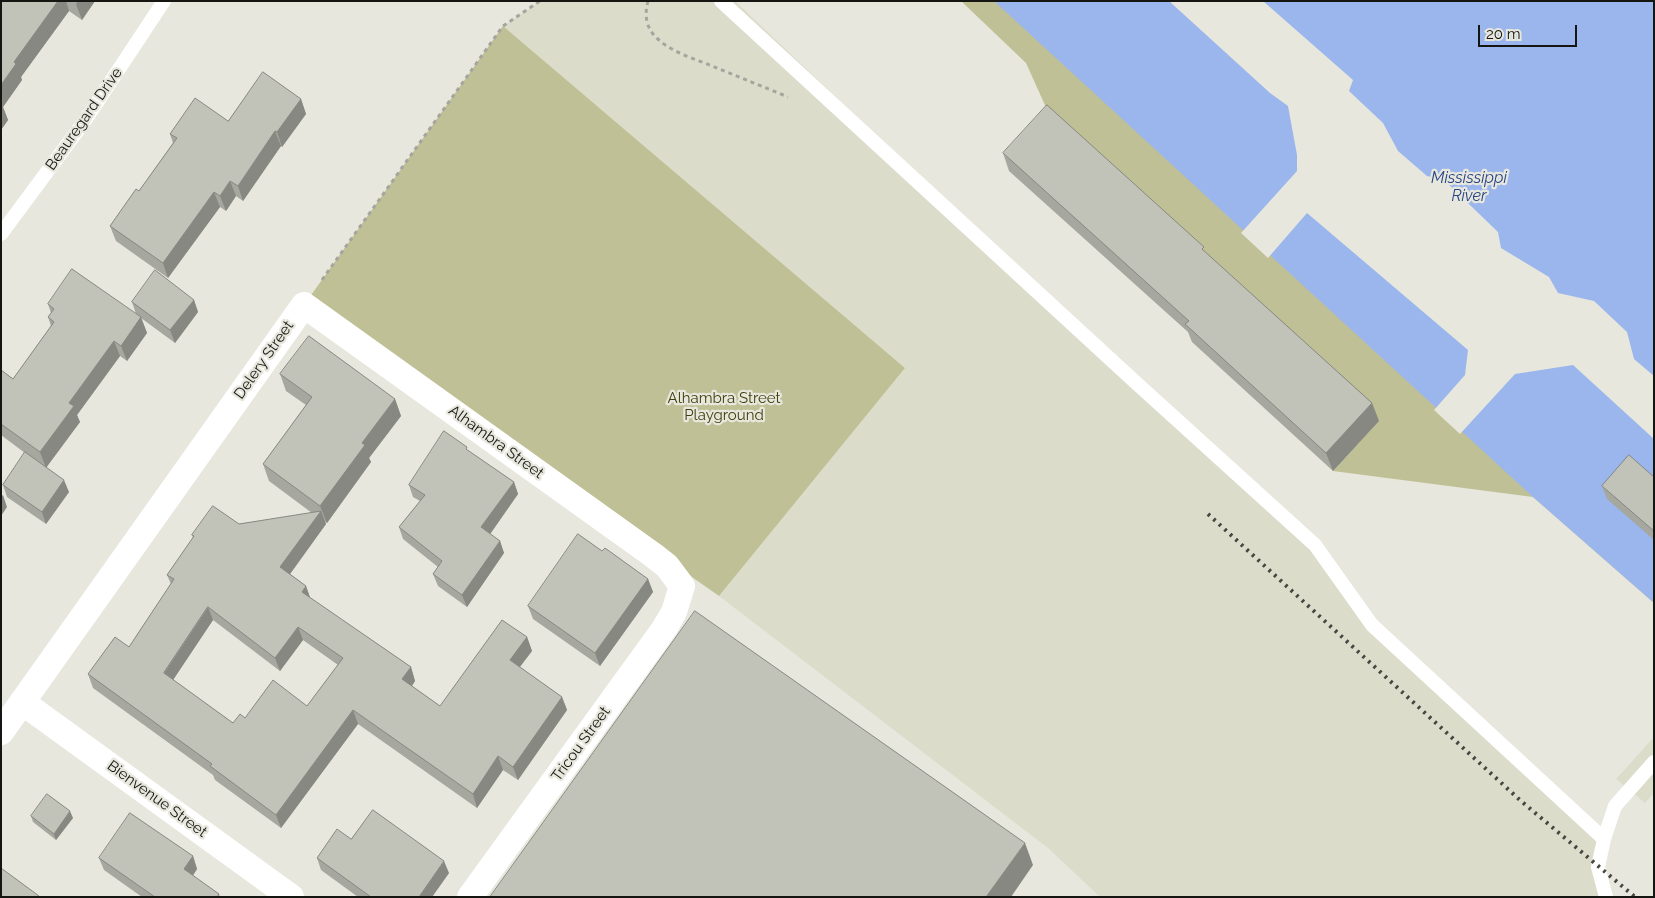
<!DOCTYPE html>
<style>
body{margin:0}
#map{position:relative;width:1655px;height:898px;overflow:hidden;background:#e7e7dd;font-family:Raleway,sans-serif}
canvas{display:block}
.frame{position:absolute;inset:0;border:2px solid #151512;pointer-events:none}
.scale{position:absolute;left:1478px;top:25px;width:99px;height:22px;box-sizing:border-box;border:2px solid #151512;border-top:0;padding-left:6px;font-size:15px;line-height:18px;white-space:nowrap;color:#151512;-webkit-text-stroke:4px #e7e7dd;paint-order:stroke}
</style>
<div id="map">
<canvas width="1655" height="898"></canvas>
<div class="frame"></div>
<div class="scale">20 m</div>
</div>
<script>
const g = document.querySelector('canvas').getContext('2d');
g.lineJoin = 'round';
function paint(path, color) { g.fillStyle = color; g.fill(path, 'evenodd'); }
function trace(path, color, width, dash) { g.strokeStyle = color; g.lineWidth = width; g.lineCap = dash ? 'butt' : 'round'; g.setLineDash(dash || []); g.stroke(path); }
function drawText(font, color, halo, rows, align = 'center') {
  g.font = font + ' Raleway,sans-serif'; g.lineWidth = 4.5; g.setLineDash([]); g.textBaseline = 'middle'; g.strokeStyle = halo; g.fillStyle = color; for (const [text, x, y, turn = 0] of rows) {
    g.save(); g.translate(x, y); g.rotate((+turn || 0) * Math.PI / 180); g.textAlign = isNaN(turn) ? turn : align; if (halo) g.strokeText(text, 0, 0); g.fillText(text, 0, 0); g.restore();
  }
}
paint(new Path2D(`
 M 540,1 L 735,1 L 1133,380 L 1315,545 L 1372,625 L 1604,839 L 1598,867 L 1606,897 L 1100,897 L 1048,848 L 719,596 L 905,368 L 503,26 Z
 M 1654,737 L 1654,793 L 1645,803 L 1616,779 Z`), '#dcdccb');
paint(new Path2D(`
 M 961,1 L 1130,1 L 1654,603 L 1533,497 L 1333,471 L 1379,421 L 1053,123 L 1026,63 Z
 M 503,26 L 905,368 L 719,596 L 304,305 Z`), '#c0c096');
paint(new Path2D(`
 M 994,1 L 1654,1 L 1654,603 L 1533,497 Z`), '#9ab6ed');
paint(new Path2D(`
 M 1169,1 L 1263,1 L 1353,80 L 1349,91 L 1383,123 L 1398,151 L 1427,176 L 1444,180 L 1498,232 L 1501,248 L 1549,277 L 1558,293 L 1594,301 L 1627,332 L 1634,359 L 1654,376 L 1654,439 L 1573,365 L 1515,374 L 1460,434 L 1434,410 L 1465,375 L 1468,350 L 1307,213 L 1268,258 L 1241,233 L 1297,171 L 1297,155 L 1288,106 L 1270,93 Z`), '#e7e7dd');
trace(new Path2D(`
 M 648,1 C 645,13 645,23 653,34 C 668,52 696,59 717,68 C 741,78 764,87 788,97
 M 322,280 L 503,26 L 540,1`), '#a5a59d', 3, [4, 4]);
trace(new Path2D(`
 M 721,1 L 1133,380 L 1315,545 L 1372,625 L 1604,839
 M 1,234 L 84,122 L 164,1
 M 1606,897 L 1598,867 L 1604,839 L 1615,806 L 1654,762`), '#fff', 14);
trace(new Path2D(`
 M 22,702 L 291,897
 M 1,732 L 304,305 L 653,555 L 667,566 L 682,586 L 674,612 L 664,629 L 470,897`), '#fff', 26);
trace(new Path2D(`
 M 1208,514 L 1521,801 L 1635,897`), '#464641', 4, [2.5, 5]);
paint(new Path2D(`
 M 1,1 L 95,1 L 82,20 L 69,11 L 21,77 L 22,80 L 3,107 L 8,120 L 1,130 Z
 M 301,99 L 306,114 L 282,147 L 281,146 L 243,201 L 236,196 L 226,211 L 220,207 L 168,278 L 116,241 L 110,226 L 139,191 L 173,143 L 170,134 L 228,121 Z
 M 1003,153 L 1206,253 L 1372,403 L 1379,421 L 1333,471 L 1192,342 L 1188,332 L 1009,171 Z
 M 194,300 L 198,312 L 175,343 L 141,318 L 147,333 L 127,361 L 120,356 L 77,415 L 80,422 L 46,467 L 69,492 L 46,524 L 7,497 L 3,485 L 25,453 L 1,435 L 1,370 L 13,379 L 51,326 L 48,317 L 51,313 L 48,304 L 136,314 L 132,302 Z
 M 280,374 L 395,399 L 401,416 L 369,458 L 371,462 L 327,523 L 325,522 L 326,524 L 290,574 L 306,586 L 310,598 L 411,667 L 415,681 L 412,686 L 440,706 L 527,637 L 532,651 L 520,667 L 562,697 L 567,710 L 518,780 L 503,770 L 477,808 L 358,724 L 281,828 L 215,780 L 213,775 L 93,688 L 88,674 L 129,647 L 171,584 L 167,575 L 193,538 L 192,535 L 239,524 L 312,513 L 269,481 L 263,464 L 306,405 L 286,391 ZM 213,620 L 280,671 L 303,640 L 338,665 L 307,706 L 245,718 L 233,723 L 173,680 Z
 M 468,451 L 514,482 L 518,494 L 490,534 L 500,541 L 504,553 L 467,607 L 438,586 L 433,574 L 438,567 L 403,539 L 399,527 L 420,501 L 413,497 L 409,485 Z
 M 1654,477 L 1654,540 L 1607,499 L 1602,486 Z
 M 648,579 L 653,592 L 600,666 L 533,619 L 528,606 Z
 M 31,816 L 73,818 L 56,840 L 33,822 Z
 M 351,839 L 449,873 L 432,897 L 358,897 L 321,870 L 317,858 Z
 M 193,856 L 197,869 L 193,876 L 219,894 L 220,897 L 142,897 L 104,870 L 99,858 Z`), '#a6a79e');
paint(new Path2D(`
 M 58,1 L 66,1 L 69,11 L 21,77 L 22,80 L 3,107 L 8,120 L 1,130 L 1,85 L 14,62 Z
 M 78,1 L 95,1 L 82,20 L 76,4 Z
 M 301,99 L 306,114 L 282,147 L 277,132 Z
 M 275,131 L 281,146 L 243,201 L 238,186 Z
 M 230,181 L 236,196 L 226,211 L 220,196 Z
 M 214,192 L 220,207 L 168,278 L 163,263 Z
 M 194,300 L 198,312 L 175,343 L 170,330 Z
 M 141,317 L 147,333 L 127,361 L 121,346 Z
 M 114,341 L 120,356 L 77,415 L 80,422 L 46,468 L 40,452 L 69,403 Z
 M 395,399 L 401,416 L 369,458 L 371,462 L 327,523 L 320,506 L 362,443 Z
 M 1372,403 L 1379,421 L 1333,471 L 1326,453 Z
 M 64,480 L 69,492 L 46,524 L 42,512 Z
 M 514,482 L 518,494 L 486,540 L 481,527 Z
 M 3,495 L 7,507 L 1,516 L 1,497 Z
 M 321,511 L 326,524 L 285,581 L 280,567 Z
 M 500,541 L 504,553 L 467,607 L 462,595 Z
 M 648,579 L 653,592 L 600,666 L 595,653 Z
 M 306,586 L 311,600 L 302,592 Z
 M 208,607 L 213,620 L 169,686 L 164,673 Z
 M 298,627 L 303,640 L 280,671 L 275,658 Z
 M 527,637 L 532,651 L 515,673 L 510,660 Z
 M 411,667 L 415,681 L 407,693 L 402,679 Z
 M 562,697 L 567,710 L 518,780 L 513,767 Z
 M 353,710 L 358,724 L 281,828 L 276,815 Z
 M 498,756 L 503,770 L 477,808 L 473,794 Z
 M 70,811 L 73,818 L 56,840 L 54,834 Z
 M 1025,843 L 1033,865 L 1011,897 L 986,897 Z
 M 193,856 L 197,869 L 188,882 L 184,869 Z
 M 444,861 L 449,873 L 432,897 L 419,897 Z`), '#878881');
const building = new Path2D(`
 M 1,1 L 58,1 L 14,62 L 16,64 L 1,85 Z
 M 263,72 L 301,99 L 277,132 L 275,131 L 238,186 L 230,181 L 220,196 L 214,192 L 163,263 L 110,226 L 136,189 L 139,191 L 177,138 L 170,134 L 195,98 L 228,121 Z
 M 1047,105 L 1204,247 L 1202,249 L 1372,403 L 1326,453 L 1185,324 L 1189,321 L 1003,153 Z
 M 72,269 L 141,317 L 121,346 L 114,341 L 69,403 L 74,406 L 40,452 L 1,424 L 1,370 L 13,379 L 54,322 L 48,317 L 54,309 L 48,304 Z
 M 155,270 L 194,300 L 170,330 L 132,302 Z
 M 309,336 L 395,399 L 362,443 L 365,445 L 320,506 L 263,464 L 312,397 L 280,374 Z
 M 444,431 L 467,447 L 466,449 L 514,482 L 481,527 L 500,541 L 462,595 L 433,574 L 442,561 L 399,527 L 425,495 L 409,485 Z
 M 25,452 L 64,480 L 42,512 L 3,485 Z
 M 1629,455 L 1654,477 L 1654,531 L 1602,486 Z
 M 213,506 L 239,524 L 321,511 L 280,567 L 306,586 L 302,592 L 411,667 L 402,679 L 440,706 L 502,620 L 527,637 L 510,660 L 562,697 L 513,767 L 498,756 L 473,794 L 353,710 L 276,815 L 210,766 L 212,764 L 88,674 L 115,637 L 129,647 L 174,579 L 167,575 L 194,536 L 192,535 ZM 208,607 L 275,658 L 298,627 L 343,658 L 307,706 L 273,680 L 245,718 L 240,714 L 233,723 L 164,673 Z
 M 578,534 L 602,551 L 605,548 L 648,579 L 595,653 L 528,606 Z
 M 695,611 L 1025,843 L 986,897 L 490,897 Z
 M 47,794 L 70,811 L 54,834 L 31,816 Z
 M 373,810 L 444,861 L 419,897 L 371,897 L 317,858 L 337,829 L 351,839 Z
 M 130,813 L 193,856 L 184,869 L 219,894 L 217,897 L 155,897 L 99,858 Z
 M 1,868 L 39,896 L 38,897 L 1,897 Z`);
paint(building, '#c1c2b8');
trace(building, '#878881', 1);
drawText('15px', '#151512', '#e7e7dd', [
 ["Beauregard Drive",84,119,-55],
 ["Delery Street",264,360,-55],
 ["Alhambra Street",496,442,36],
 ["Tricou Street",581,744,-54],
 ["Bienvenue Street",157,799,36]
]);
drawText('15px', '#403f0b', '#e7e7dd', [
 ["Alhambra Street",724,398],
 ["Playground",724,415]
]);
drawText('italic 16px', '#264384', '#e7e7dd', [
 ["Mississippi",1469,178],
 ["River",1469,196]
]);
</script>
